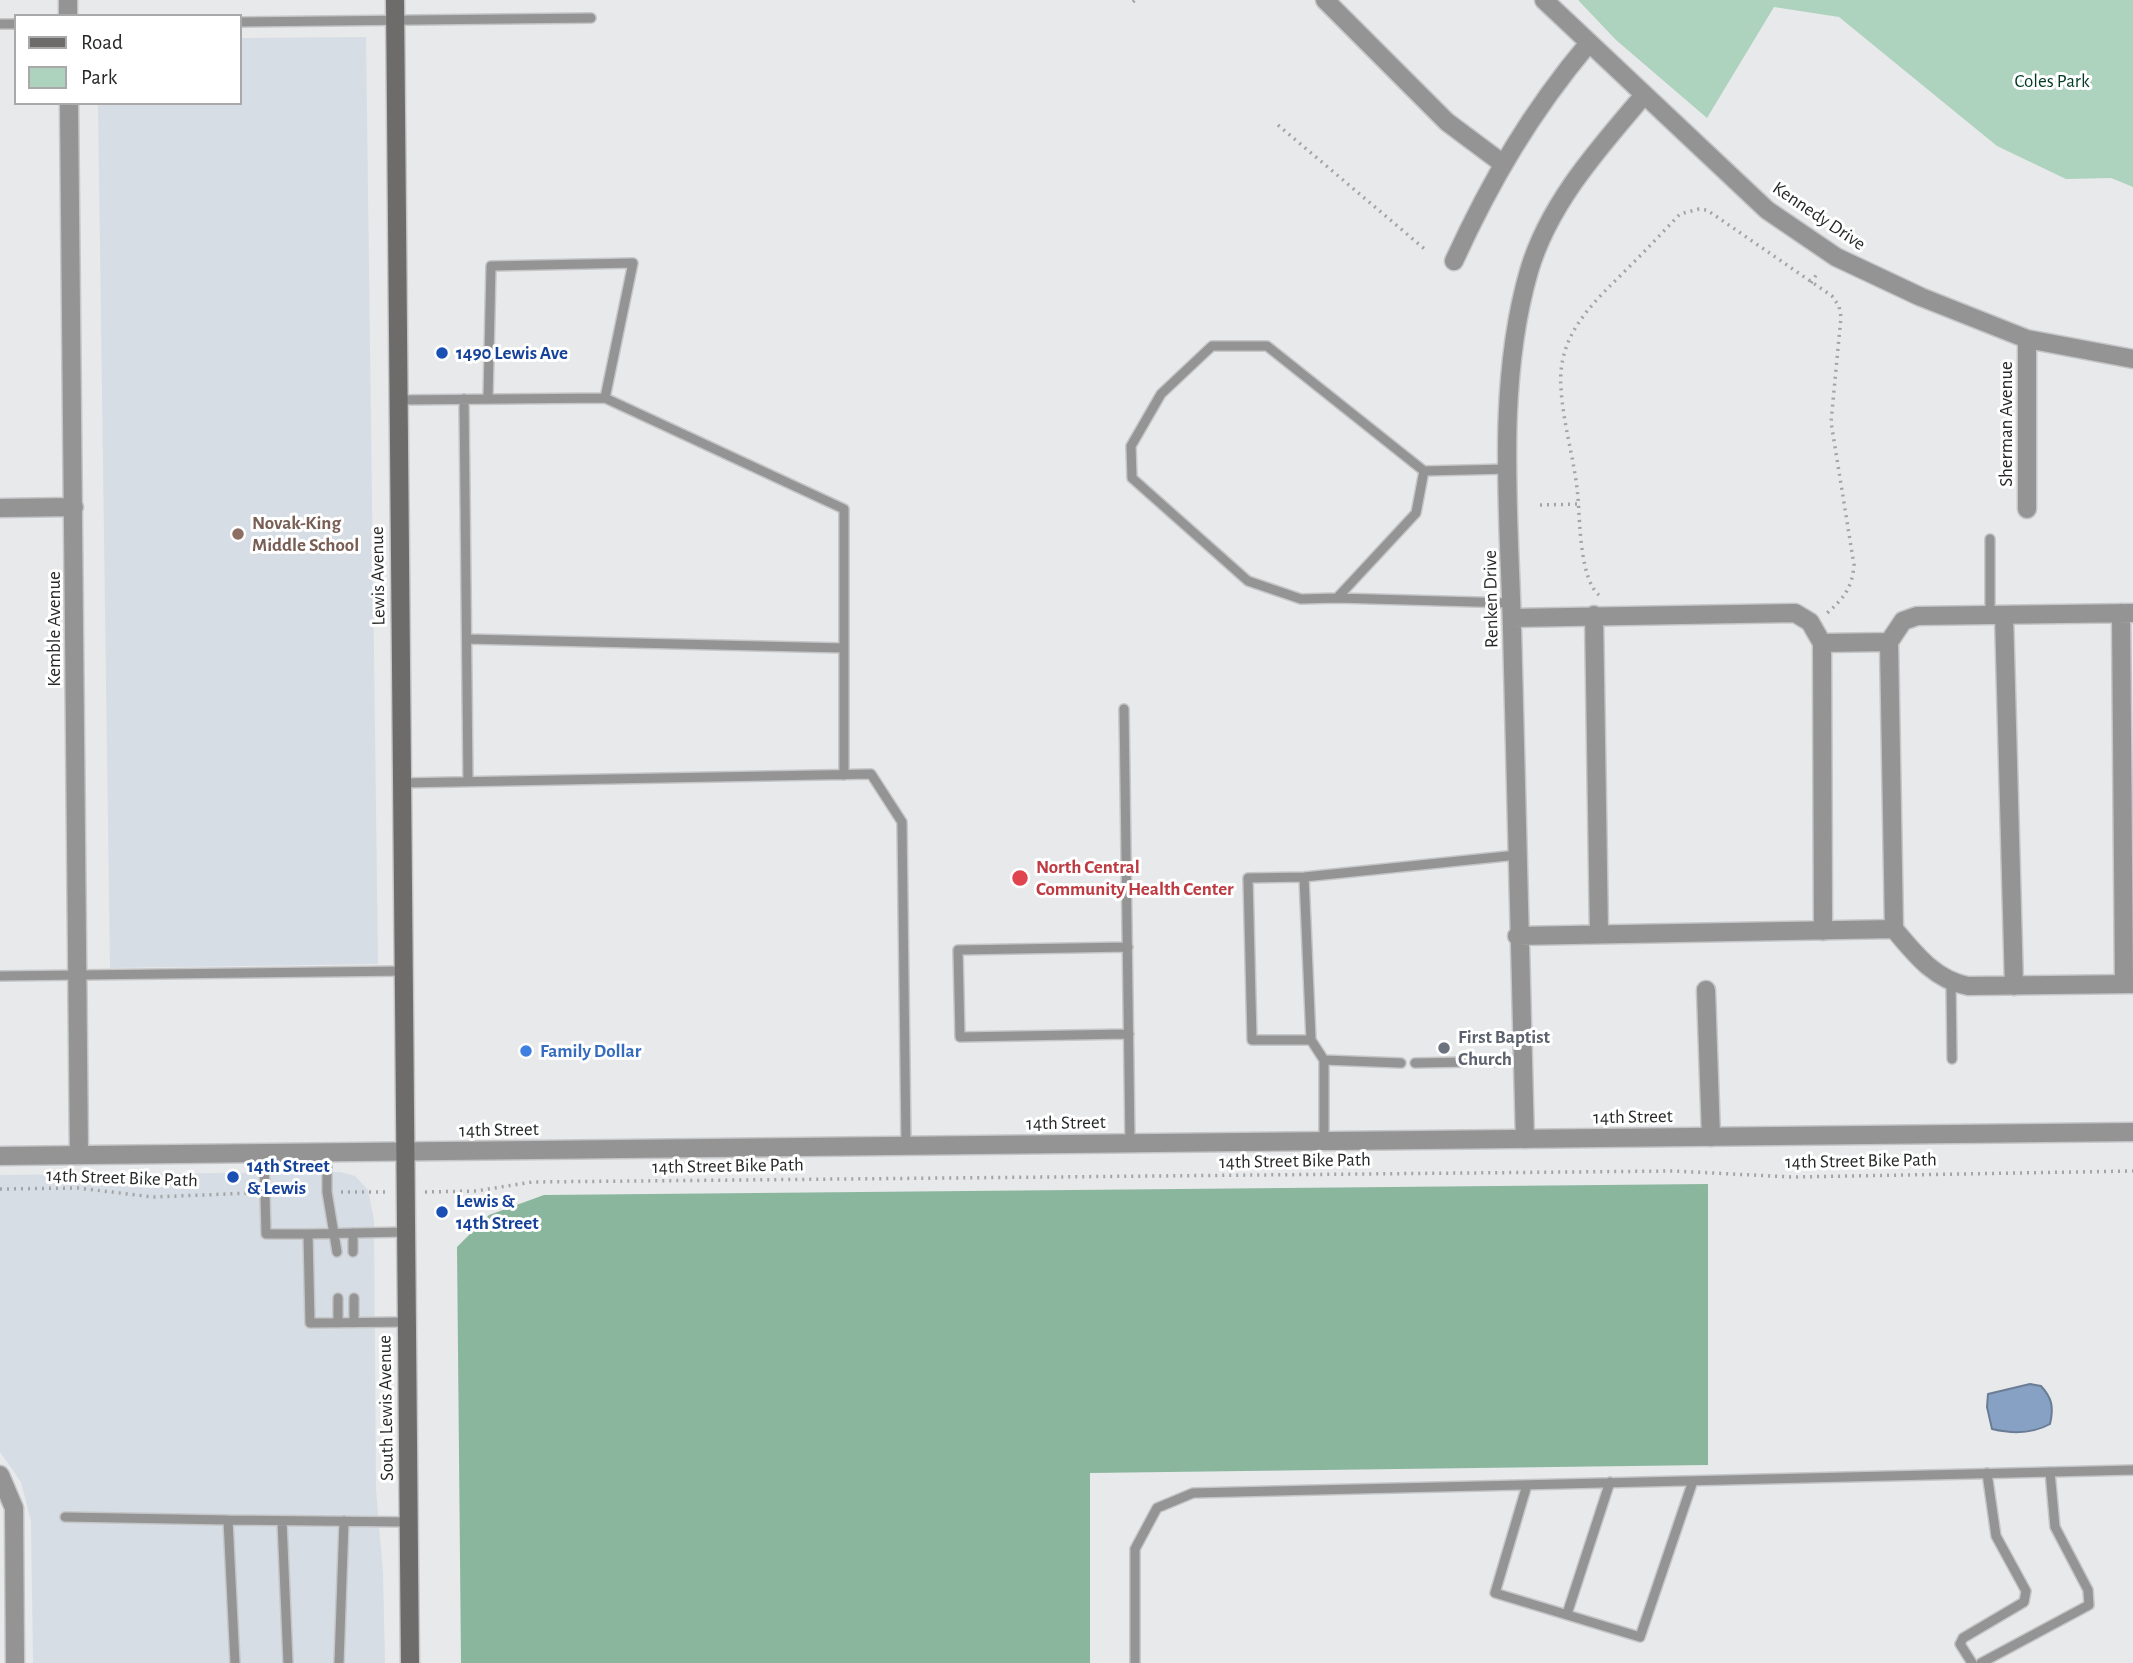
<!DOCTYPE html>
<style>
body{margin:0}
#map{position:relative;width:2133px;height:1663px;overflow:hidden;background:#e8e9eb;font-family:"Alegreya Sans",sans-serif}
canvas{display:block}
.legend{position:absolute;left:14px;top:14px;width:228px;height:91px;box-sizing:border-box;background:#fff;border:2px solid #a9a9a9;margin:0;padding:9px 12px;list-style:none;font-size:21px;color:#272828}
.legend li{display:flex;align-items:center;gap:14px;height:35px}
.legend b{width:35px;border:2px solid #a9a9a9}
</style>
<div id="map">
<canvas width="2133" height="1663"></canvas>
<ul class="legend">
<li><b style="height:9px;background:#6d6c6b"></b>Road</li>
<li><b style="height:19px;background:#add2bd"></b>Park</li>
</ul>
</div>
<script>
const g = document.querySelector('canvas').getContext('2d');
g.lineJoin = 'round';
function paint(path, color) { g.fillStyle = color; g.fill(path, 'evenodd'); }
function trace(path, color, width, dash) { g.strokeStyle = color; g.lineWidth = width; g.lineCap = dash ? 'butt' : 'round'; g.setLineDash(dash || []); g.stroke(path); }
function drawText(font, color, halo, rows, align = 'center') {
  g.font = font + ' "Alegreya Sans",sans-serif'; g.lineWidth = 6; g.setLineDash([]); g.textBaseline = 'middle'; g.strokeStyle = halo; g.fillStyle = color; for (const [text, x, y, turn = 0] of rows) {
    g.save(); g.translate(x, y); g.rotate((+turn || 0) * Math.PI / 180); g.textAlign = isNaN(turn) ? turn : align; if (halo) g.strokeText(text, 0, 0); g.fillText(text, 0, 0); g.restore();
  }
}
paint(new Path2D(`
 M 366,37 L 378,964 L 110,968 L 98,103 L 240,103 L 240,38 Z
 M 340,1172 L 355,1176 L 368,1190 L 374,1220 L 376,1489 L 383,1573 L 385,1663 L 33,1663 L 31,1521 L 21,1482 L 0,1452 L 0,1175 Z`), '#d6dde4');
paint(new Path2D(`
 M 1578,0 L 2133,0 L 2133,187 L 2111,178 L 2066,179 L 1997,146 L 1839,17 L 1774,7 L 1707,118 L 1616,40 Z`), '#add2bd');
paint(new Path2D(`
 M 1708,1184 L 1708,1465 L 1090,1473 L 1090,1663 L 461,1663 L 457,1247 L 489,1215 L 544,1195 Z`), '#8ab69e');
const water = new Path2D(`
 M 2030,1384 L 2041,1386 C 2052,1398 2054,1407 2050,1424 C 2032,1434 2013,1434 1992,1429 L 1987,1407 L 1988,1394 Z`);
paint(water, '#86a1c3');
trace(water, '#6a7d94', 2);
const service = new Path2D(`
 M 240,22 L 591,18
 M 0,24 L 16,24
 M 464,399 L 468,781
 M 488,399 L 491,266 L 633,263 L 605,398
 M 398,400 L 605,398 L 844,509 L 844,775
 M 1424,471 L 1416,513 L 1337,598 L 1301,599 L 1248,581 L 1132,478 L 1131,446 L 1161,394 L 1212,346 L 1267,346 L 1424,471 L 1508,469
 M 1990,539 L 1990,615
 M 1337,598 L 1511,603
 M 467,639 L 844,648
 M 1124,709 L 1130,1143
 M 401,783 L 871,774 L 902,822 L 906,1146
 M 1304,877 L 1311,1040 L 1252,1040 L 1248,878 L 1304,877 L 1517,855
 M 1128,947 L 958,950 L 960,1037 L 1129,1034
 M 0,976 L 404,971
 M 1951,983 L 1952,1059
 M 1311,1040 L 1324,1060 L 1324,1142
 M 1324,1060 L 1401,1063
 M 1415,1063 L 1523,1061
 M 327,1153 L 327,1192 L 337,1252
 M 264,1154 L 266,1234 L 308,1234
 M 406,1232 L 308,1234 L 310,1323 L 407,1322
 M 353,1233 L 353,1252
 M 338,1298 L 338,1323
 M 354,1298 L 354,1323
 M 1527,1485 L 1495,1593 L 1640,1637 L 1693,1481
 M 65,1517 L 228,1520
 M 282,1521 L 288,1663
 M 1567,1614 L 1610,1482
 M 235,1663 L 228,1520 L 409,1522
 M 339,1663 L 344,1521
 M 1135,1663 L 1135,1549 L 1157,1508 L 1193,1493 L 2133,1470
 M 1972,1663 L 1960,1644 L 1963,1638 L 2024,1602 L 2026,1591 L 1996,1536 L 1987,1473
 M 1981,1663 L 2089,1605 L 2088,1590 L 2055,1527 L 2050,1472`);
const minor = new Path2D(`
 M 68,0 L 68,16
 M 1325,0 L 1447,122 L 1502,163
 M 1544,0 L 1767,210 L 1836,257 L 1921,297 L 2027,339 L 2133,359
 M 69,103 L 79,1155
 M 1454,261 C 1491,180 1531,112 1588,44
 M 0,508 L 74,507
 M 2027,509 L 2027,339
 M 2121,613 L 2124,984
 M 2133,613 L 1917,616 L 1903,621 L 1889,642 L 1894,929 C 1915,954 1935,980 1968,986 L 2133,984
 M 1594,615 L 1599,934
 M 2004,615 L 2014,986
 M 1512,618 L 1795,613 L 1810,622 L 1822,643 L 1889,642
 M 1822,643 L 1823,931
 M 1517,936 L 1894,929
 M 1706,990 L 1711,1137
 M 1525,1139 C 1520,969 1516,799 1512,628 C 1509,511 1496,385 1529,271 C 1549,203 1599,148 1644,95
 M 0,1475 L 14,1508 L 15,1663`);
const tertiary = new Path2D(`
 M 0,1156 L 2133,1132`);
const secondary = new Path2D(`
 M 395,0 L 410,1663`);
trace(service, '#c5c6c8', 12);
trace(minor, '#c5c6c8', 21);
trace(tertiary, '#c5c6c8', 21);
trace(secondary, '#c5c6c8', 21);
trace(new Path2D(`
 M 1133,2 L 1135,0
 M 1278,125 L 1427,251
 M 1811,283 L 1818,272
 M 1540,505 L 1579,504
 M 1599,595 C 1580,579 1580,523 1578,498 C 1575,461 1563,425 1561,388 C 1557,334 1593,303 1628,268 C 1646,250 1663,232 1680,214 L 1699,209 L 1707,210 L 1832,296 L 1839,306 L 1841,317 L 1831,422 L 1854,565 C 1852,589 1843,599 1826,614
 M 0,1189 L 78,1188 L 153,1197 L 252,1193
 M 278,1192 L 312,1192
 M 341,1192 L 389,1192
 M 425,1192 L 476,1191 L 532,1182 L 1673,1171 L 1792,1177 L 2133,1171`), '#a3a4a5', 3.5, [2, 5]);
trace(service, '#959494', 9);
trace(minor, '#959494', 18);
trace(tertiary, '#959494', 18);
trace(secondary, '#6d6c6b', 18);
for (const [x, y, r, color] of [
 [442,353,7,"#1a4fb4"],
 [238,534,7,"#8d6e63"],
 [1020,878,9,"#e0444e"],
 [1444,1048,7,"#6b7280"],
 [526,1051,7,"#3f7fe0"],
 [233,1177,7,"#1a4fb4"],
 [442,1212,7,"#1a4fb4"]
]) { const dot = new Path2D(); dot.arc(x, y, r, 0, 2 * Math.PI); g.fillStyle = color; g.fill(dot); trace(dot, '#fff', 2.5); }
drawText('19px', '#003b24', '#fff', [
 ["Coles Park",2052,81]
]);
drawText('19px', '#272828', '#fff', [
 ["Kennedy Drive",1819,216,34],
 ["Sherman Avenue",2006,424,-90],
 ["Lewis Avenue",378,576,-91],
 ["Renken Drive",1491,599,-91],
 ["Kemble Avenue",54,629,-90],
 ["14th Street",1633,1117,-1],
 ["14th Street",1066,1123,-1],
 ["14th Street",499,1130,-1],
 ["14th Street Bike Path",1295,1161,-1],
 ["14th Street Bike Path",1861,1161,-1],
 ["14th Street Bike Path",728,1166,-1],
 ["14th Street Bike Path",122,1178,2],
 ["South Lewis Avenue",386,1408,-91]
]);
drawText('bold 19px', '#164399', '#fff', [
 ["1490 Lewis Ave",456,353],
 ["14th Street",247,1166],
 ["& Lewis",247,1188],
 ["Lewis &",456,1201],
 ["14th Street",456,1223]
], 'left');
drawText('bold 19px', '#785e54', '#fff', [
 ["Novak-King",252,523],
 ["Middle School",252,545]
], 'left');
drawText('bold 19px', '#be3a42', '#fff', [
 ["North Central",1036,867],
 ["Community Health Center",1036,889]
], 'left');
drawText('bold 19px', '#5b616d', '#fff', [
 ["First Baptist",1458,1037],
 ["Church",1458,1059]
], 'left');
drawText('bold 19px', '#366cbe', '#fff', [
 ["Family Dollar",540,1051]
], 'left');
</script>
